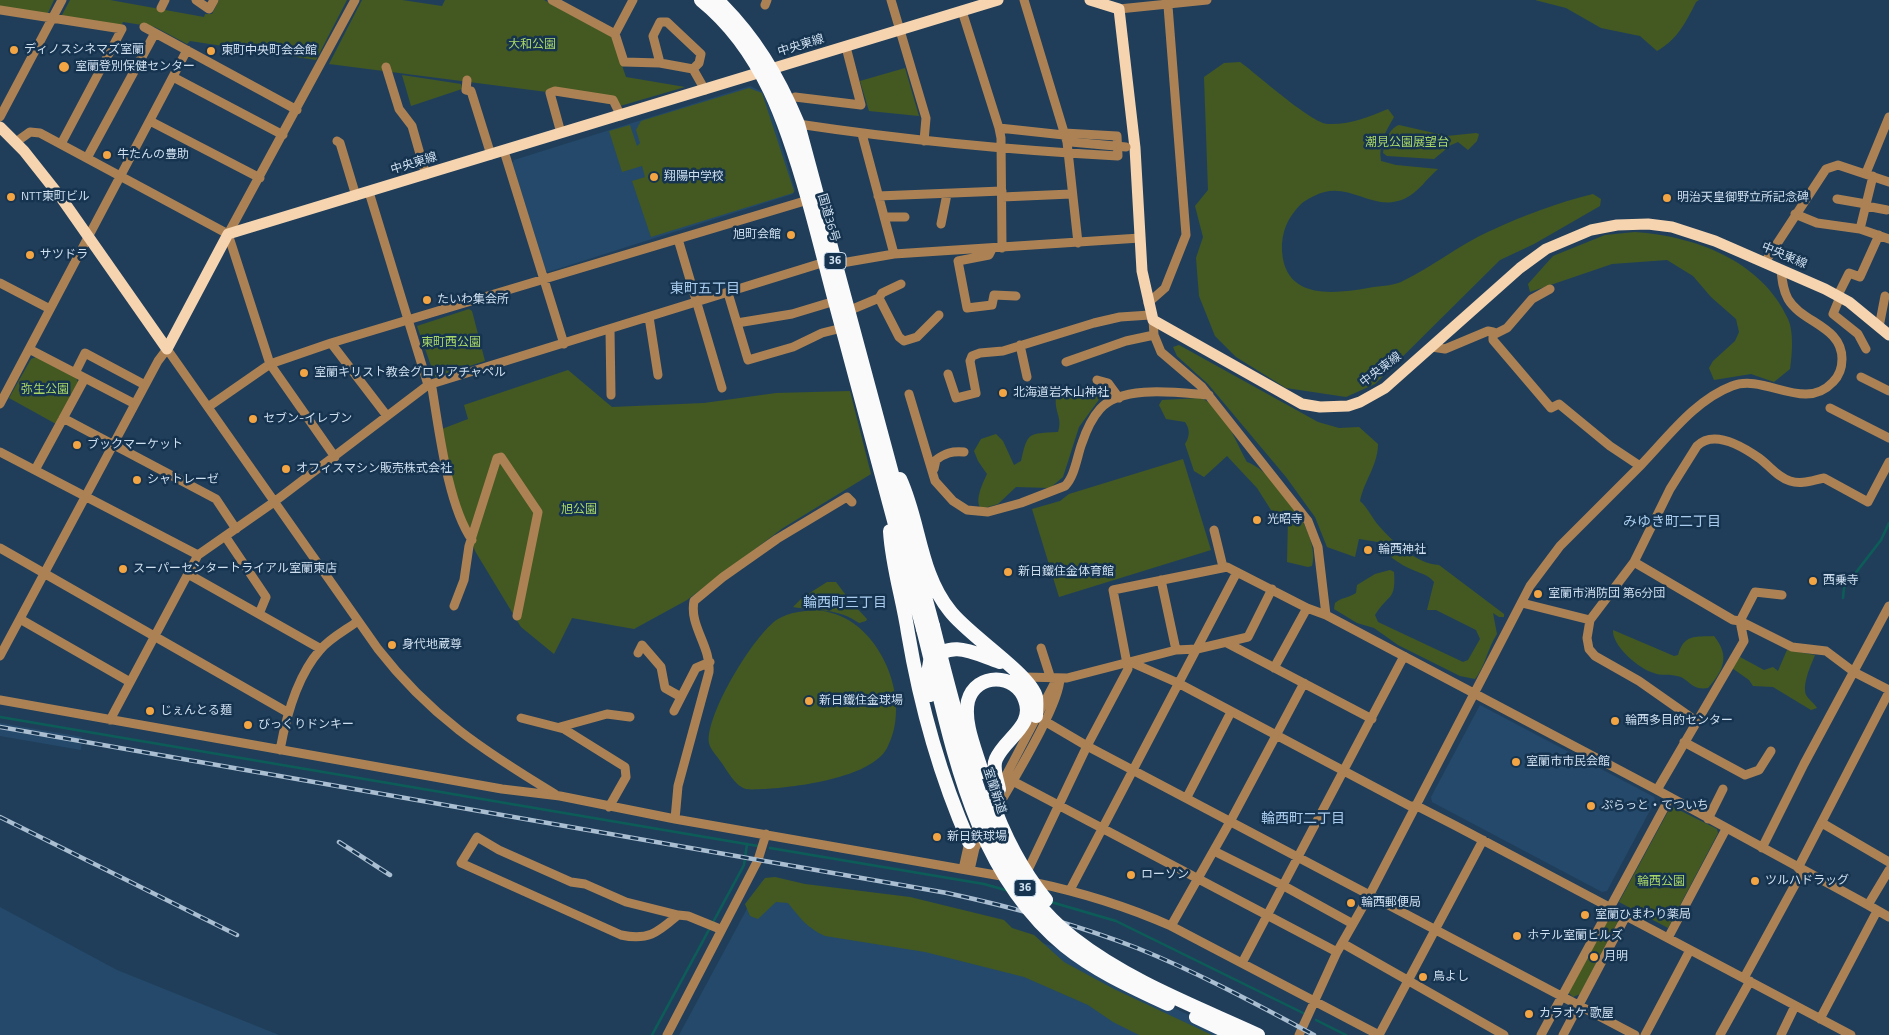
<!DOCTYPE html>
<meta charset="utf-8">
<style>
body{margin:0}
canvas{display:block;background:#203e5a}
</style>
<canvas width="1889" height="1035"></canvas>
<script>
const g = document.querySelector('canvas').getContext('2d');
g.lineJoin = 'round';
function paint(path, color) { g.fillStyle = color; g.fill(path, 'evenodd'); }
function trace(path, color, width, dash) { g.strokeStyle = color; g.lineWidth = width; g.lineCap = dash ? 'butt' : 'round'; g.setLineDash(dash || []); g.stroke(path); }
function drawText(font, color, halo, rows, align = 'center') {
  g.font = font + ' "Titillium Web","Noto Sans JP",sans-serif'; g.lineWidth = 5; g.setLineDash([]); g.textBaseline = 'middle'; g.strokeStyle = halo; g.fillStyle = color; for (const [text, x, y, turn = 0] of rows) {
    g.save(); g.translate(x, y); g.rotate((+turn || 0) * Math.PI / 180); g.textAlign = isNaN(turn) ? turn : align; if (halo) g.strokeText(text, 0, 0); g.fillText(text, 0, 0); g.restore();
  }
}
paint(new Path2D(`
 M 750,86 L 763,92 L 774,120 L 795,190 L 793,194 L 548,272 L 545,271 L 512,163 L 514,160 Z
 M 1480,705 L 1654,797 L 1655,801 L 1607,891 L 1602,892 L 1432,802 L 1431,797 Z
 M 0,723 L 82,737 L 81,750 L 0,736 Z
 M 762,881 L 928,910 L 1028,938 L 1083,957 L 1120,983 L 1232,1035 L 679,1035 Z
 M 0,907 L 117,970 L 279,1035 L 0,1035 Z`), '#24496a');
paint(new Path2D(`
 M 0,0 L 54,0 L 47,15 L 0,7 Z
 M 70,0 L 110,0 L 204,17 L 205,14 L 212,14 L 219,0 L 347,0 L 316,60 L 190,41 L 187,44 L 155,27 L 123,22 L 121,26 L 61,17 Z
 M 362,0 L 402,0 L 442,6 L 445,0 L 544,0 L 612,37 L 626,77 L 685,87 L 620,106 L 547,92 L 329,64 Z
 M 1535,0 L 1699,0 L 1696,2 C 1686,22 1677,40 1657,51 L 1640,36 L 1601,28 L 1566,8 Z
 M 1240,62 C 1257,74 1312,124 1328,124 C 1350,125 1369,117 1388,109 L 1394,117 C 1386,131 1378,144 1381,161 L 1396,165 L 1438,169 C 1427,178 1418,193 1404,199 C 1371,213 1348,178 1314,196 C 1310,198 1304,201 1301,204 C 1288,217 1281,232 1282,251 C 1285,300 1334,294 1368,288 C 1378,286 1392,286 1401,282 C 1432,267 1459,245 1490,231 C 1524,215 1557,203 1593,194 L 1601,199 L 1600,206 L 1534,244 L 1500,260 L 1375,384 L 1346,397 L 1286,388 L 1236,357 L 1215,336 L 1199,296 L 1196,258 L 1203,237 L 1195,206 L 1208,190 L 1204,77 L 1224,63 Z
 M 905,68 L 919,116 L 869,111 L 860,81 Z
 M 402,75 L 461,84 L 462,89 L 411,106 Z
 M 749,88 L 762,93 L 794,191 L 793,193 L 651,237 L 632,181 L 645,177 L 642,166 L 622,172 L 609,131 L 630,125 L 637,146 L 640,143 L 636,130 L 641,121 Z
 M 1399,125 L 1447,136 L 1476,133 L 1479,134 L 1477,141 L 1468,150 L 1458,142 L 1451,145 L 1434,159 L 1387,156 L 1383,153 C 1385,143 1388,129 1399,125 Z
 M 1635,232 C 1695,236 1762,261 1788,319 C 1794,332 1792,355 1790,369 L 1774,382 L 1751,374 L 1714,380 L 1709,368 L 1713,361 L 1735,341 L 1739,332 L 1736,319 L 1711,297 L 1693,276 L 1667,260 L 1612,264 L 1530,292 L 1528,284 L 1553,256 L 1605,235 Z
 M 469,309 L 472,311 L 485,361 L 435,377 L 417,326 Z
 M 1179,345 L 1318,422 L 1339,428 L 1359,427 L 1378,444 C 1378,465 1364,481 1360,501 C 1368,508 1372,518 1379,526 C 1393,542 1417,564 1439,565 L 1504,614 L 1504,617 L 1499,617 L 1493,613 L 1497,634 C 1487,649 1486,665 1475,679 L 1460,676 L 1398,645 L 1374,628 L 1357,623 L 1334,609 L 1335,603 C 1342,597 1349,598 1356,593 L 1357,585 L 1375,574 L 1390,570 L 1394,572 C 1396,601 1389,593 1375,615 L 1378,622 L 1463,662 L 1468,660 L 1480,639 L 1476,630 L 1436,610 L 1427,610 L 1434,582 C 1427,574 1422,574 1413,570 C 1400,565 1385,554 1378,542 L 1359,539 L 1355,557 L 1327,547 L 1315,517 L 1286,477 L 1208,384 L 1177,356 L 1173,347 Z
 M 36,357 L 76,378 L 78,382 L 56,424 L 9,398 L 31,359 Z
 M 568,370 L 612,407 L 704,403 L 776,393 L 850,391 L 871,474 L 783,528 L 687,600 L 634,629 L 572,618 L 554,654 L 521,627 L 475,551 L 453,484 L 442,429 L 468,419 L 464,405 Z
 M 1074,391 L 1097,391 L 1103,394 L 1079,427 L 1063,477 L 1050,488 L 1016,487 L 998,504 L 981,509 C 974,500 983,483 987,474 L 978,461 L 974,451 L 981,439 L 996,434 L 1003,441 L 1014,465 L 1021,461 C 1028,431 1028,434 1058,432 C 1063,418 1054,412 1056,397 Z
 M 1200,398 C 1224,406 1235,441 1247,462 C 1275,472 1322,535 1312,566 L 1308,567 L 1287,562 L 1288,520 L 1271,510 L 1257,488 L 1227,456 L 1204,477 L 1194,471 L 1185,444 C 1190,436 1190,429 1185,422 L 1166,419 L 1159,405 L 1162,400 Z
 M 1183,459 L 1211,550 L 1059,597 L 1032,509 L 1060,501 L 1069,494 Z
 M 827,582 L 836,582 L 851,602 L 867,619 L 866,621 L 859,623 C 838,608 818,611 793,607 L 802,598 Z
 M 818,610 C 830,612 842,615 853,623 C 889,648 909,708 887,748 C 871,778 796,787 765,789 C 759,789 752,790 746,789 C 735,786 727,770 721,762 C 717,756 710,749 709,743 C 705,716 754,634 778,619 C 790,612 803,611 818,610 Z
 M 1613,630 L 1674,656 L 1678,655 C 1684,634 1695,637 1714,636 C 1730,656 1724,670 1708,688 C 1691,691 1689,678 1677,676 C 1669,674 1661,676 1654,673 C 1639,669 1612,646 1613,630 Z
 M 1787,650 L 1815,655 C 1811,665 1802,684 1806,695 C 1809,700 1814,703 1817,708 L 1811,710 L 1773,687 L 1753,686 L 1749,680 L 1732,668 L 1740,657 L 1764,670 L 1773,667 L 1778,671 Z
 M 1671,806 L 1717,829 L 1718,833 L 1668,928 L 1619,902 Z
 M 775,877 L 805,884 L 910,897 L 1004,920 L 1012,928 L 1034,935 L 1064,962 L 1114,989 L 1212,1035 L 1139,1035 L 1113,1022 L 1088,1005 L 1024,977 L 925,952 L 825,936 C 807,928 800,918 788,903 L 776,902 L 758,919 L 750,916 L 745,904 L 765,878 Z
 M 1611,915 L 1617,917 L 1618,921 L 1580,994 L 1573,997 L 1569,993 L 1570,989 Z`), '#435921');
trace(new Path2D(`
 M 1843,598 L 1844,588 L 1881,540 L 1889,523
 M 0,717 L 758,846
 M 770,848 L 984,884 L 1009,891
 M 1051,902 L 1116,921 L 1303,1013
 M 1316,1020 L 1346,1035
 M 652,1035 L 744,865 L 747,844`), '#0c5d58', 2.5);
trace(new Path2D(`
 M 196,0 L 209,9 L 214,0
 M 552,0 L 615,34 L 624,62 L 660,63 L 693,69 L 705,90
 M 891,0 L 926,118 L 924,141
 M 1024,0 L 1067,142 L 1078,243
 M 765,5 L 767,0
 M 161,8 L 165,0
 M 1119,9 L 1207,0
 M 0,10 L 122,29 L 61,144
 M 962,11 L 999,128 L 1064,135
 M 144,27 L 297,110
 M 615,34 L 633,0
 M 660,63 L 653,36 L 660,22 L 667,22 L 701,54 L 699,63 L 693,69
 M 386,67 L 399,109 L 412,126 L 426,175
 M 173,77 L 283,135
 M 467,80 L 466,90 L 471,91 L 491,155
 M 795,97 L 861,105 L 846,47
 M 0,117 L 62,0
 M 150,121 L 260,178
 M 798,124 C 904,140 1010,150 1118,156 L 1117,136 L 1064,133
 M 999,128 L 1001,138 L 1002,248
 M 561,133 L 550,93 L 555,91 L 613,100 L 621,116
 M 862,134 L 894,254
 M 337,141 L 340,143 L 356,196
 M 16,142 L 30,132 L 40,133 L 228,234 L 270,364 L 335,457
 M 504,151 L 564,344
 M 87,158 L 155,33
 M 1866,173 L 1889,117
 M 369,192 L 428,385 L 432,388 C 439,430 448,506 472,540
 M 878,196 L 1002,191
 M 1002,197 L 1071,194
 M 1837,199 L 1866,204
 M 1866,206 L 1887,210
 M 1795,214 L 1817,223 L 1860,229 L 1889,239
 M 884,217 L 905,217
 M 941,224 L 947,194
 M 1860,229 L 1873,176
 M 228,234 L 355,0
 M 678,239 L 722,388
 M 992,249 L 989,255 L 958,261 L 967,308 L 992,305 L 994,295 L 1016,296
 M 1765,262 L 1826,169 L 1838,165 L 1889,182
 M 836,264 L 894,254 L 1140,238
 M 0,283 L 50,309
 M 728,293 L 748,360 L 793,347 L 822,333 L 842,328
 M 1838,295 L 1849,273 L 1860,277 L 1879,235
 M 1840,297 L 1833,314 L 1858,334 L 1866,349
 M 879,298 L 899,337 L 904,341 L 917,337 L 939,315
 M 1148,303 L 1165,288 L 1186,235 L 1168,6
 M 848,311 L 879,298 L 882,293 L 901,284
 M 649,317 L 658,375
 M 1153,320 L 1154,335 L 1161,352 L 1202,387 L 1308,521 L 1318,547 L 1326,615
 M 737,323 L 792,314 L 835,301
 M 1879,327 L 1885,296
 M 610,330 L 611,395
 M 1493,335 L 1507,328 L 1532,299 L 1550,289
 M 331,343 L 387,416
 M 1020,345 L 1027,377
 M 1432,347 L 1445,349 L 1488,331 L 1493,332 L 1493,340 L 1551,408 L 1559,404 L 1610,446 L 1640,466
 M 29,349 L 135,404
 M 1066,362 L 1126,341 L 1154,335
 M 75,373 L 85,353 L 145,385
 M 948,374 L 956,398 L 976,393 L 970,361 L 972,356 L 980,353 L 1003,351 L 1094,323 L 1120,317 L 1150,315
 M 1861,377 L 1889,391
 M 1097,380 L 1108,383 L 1119,398
 M 909,394 L 935,481 L 953,501 L 967,510 L 988,512 L 1021,503 L 1065,486 C 1075,476 1077,456 1082,443 C 1086,431 1092,418 1100,409 C 1122,384 1180,393 1209,395
 M 0,404 L 187,50
 M 208,407 L 270,364 L 331,343 L 808,200
 M 1830,408 L 1889,438
 M 63,418 L 216,499 L 236,529
 M 0,452 L 198,555
 M 934,469 L 936,460 C 945,453 952,451 964,452
 M 35,470 L 85,378
 M 1214,530 L 1223,567
 M 225,536 L 266,597 L 259,614
 M 0,548 L 287,712
 M 1634,562 L 1733,620 L 1740,621 L 1792,647 L 1826,651 L 1854,672 L 1889,690
 M 188,574 L 321,649
 M 1161,580 L 1176,650
 M 1522,603 L 1590,620
 M 454,606 L 464,580 L 469,546 L 497,458 L 501,457 L 538,512 L 517,616
 M 20,619 L 130,682
 M 1227,643 L 1372,719
 M 1041,648 L 1050,676
 M 638,653 L 642,645 L 661,667 L 665,688 L 681,697
 M 0,656 L 158,361 L 167,349 L 378,649 C 430,716 484,751 555,794
 M 1128,661 L 1178,683 L 1410,806 L 1417,806 L 1456,826 L 1851,1035
 M 1274,668 L 1307,608
 M 1024,677 L 1067,678 L 1176,650 L 1197,649 L 1248,637 L 1272,589
 M 0,700 L 502,789 L 560,796 L 675,819 L 1007,877
 M 674,711 L 696,668 L 710,662
 M 1036,716 L 1087,746 L 1635,1035
 M 521,718 L 564,729 L 625,767 L 626,777 L 609,807
 M 110,720 L 198,555 L 274,502 L 428,385 L 825,262
 M 1696,721 L 1639,681 L 1595,656 L 1589,649 L 1587,638 L 1590,620 L 1634,562 L 1670,489 L 1697,446 C 1714,429 1742,446 1759,458 C 1770,466 1777,477 1790,481 C 1802,485 1813,480 1824,478 L 1868,502 L 1889,462
 M 560,727 L 607,714 L 630,717
 M 1684,742 L 1745,775 L 1759,770 L 1771,751
 M 280,750 C 286,717 297,676 320,650 C 330,638 346,630 358,621
 M 1005,777 L 1337,952
 M 1002,783 L 1054,684 L 1060,678
 M 1657,790 L 1744,641 L 1740,621 L 1755,592 L 1782,595
 M 1187,797 L 1231,712
 M 995,812 C 1010,785 1060,705 1060,678
 M 675,819 L 678,786 L 709,672 C 711,646 689,626 694,601 L 723,577 L 777,539 L 847,497 L 852,502
 M 1708,819 L 1723,789
 M 1822,823 L 1889,862
 M 1762,848 L 1804,764 L 1889,606
 M 1214,851 L 1284,886 L 1353,924
 M 1798,868 L 1889,692
 M 963,869 L 969,842 L 980,822
 M 970,870 L 975,848 L 984,832
 M 1889,870 L 1868,905 L 1889,917
 M 1026,874 L 1087,746 L 1128,669 L 1113,590 L 1227,567 L 1307,608 L 1326,615 L 1657,790 L 1868,905
 M 1032,882 C 1080,892 1126,906 1171,926 L 1379,1035
 M 1070,890 L 1237,572
 M 678,915 L 626,902 L 585,884 L 571,882 L 499,850 L 477,837 L 461,863 L 621,935 C 649,941 658,932 678,915 L 688,916 L 720,929
 M 1171,926 L 1231,820 L 1304,683
 M 1668,938 L 1726,829
 M 1342,943 L 1504,1035
 M 1242,963 L 1404,656
 M 1744,978 L 1803,870
 M 1820,1019 L 1877,911
 M 667,1035 L 758,860 L 766,834
 M 1299,1035 L 1337,952 L 1370,894 L 1530,586 L 1560,546 C 1587,519 1614,492 1641,465 C 1668,437 1695,400 1732,386 C 1765,373 1804,413 1833,382 C 1839,376 1842,368 1842,359 C 1842,326 1802,323 1788,299 C 1783,290 1782,280 1781,270
 M 1379,1035 L 1483,840
 M 1541,1035 L 1670,797
 M 1563,1035 L 1626,916
 M 1645,1035 L 1690,950
 M 1720,1035 L 1750,981
 M 1781,1035 L 1795,1006`), '#ac8255', 9);
trace(new Path2D(`
 M 1090,0 L 1119,9 L 1135,148 L 1142,271 L 1153,320 L 1302,404 L 1320,407 L 1348,406 L 1360,402 L 1385,388 L 1520,268 L 1546,249 L 1591,230 L 1617,225 L 1648,224 L 1672,227 L 1715,241 L 1825,289 L 1849,302 L 1889,335
 M 0,127 L 24,151 L 62,199 L 167,349 L 228,234 L 998,0`), '#f6d4b0', 11);
trace(new Path2D(`
 M 701,0 C 763,50 787,125 808,199 C 821,245 832,292 845,338 C 871,435 897,532 923,629
 M 717,0 C 754,36 778,76 798,124 L 933,626
 M 900,479 C 920,522 919,573 950,611 C 968,635 1030,674 1036,697 C 1037,703 1036,711 1036,716
 M 890,531 C 892,566 903,599 908,633 C 920,704 940,776 969,842
 M 930,695 L 927,679 L 930,662 C 951,638 975,654 1000,662
 M 982,772 C 976,751 963,723 968,701 C 976,672 1016,673 1025,700 C 1035,726 1005,738 996,759 C 992,768 997,779 999,789`), '#fafafa', 14);
const rail = new Path2D(`
 M 0,727 L 947,893 C 1012,907 1075,924 1137,948 C 1197,972 1256,1004 1314,1035
 M 0,817 L 237,935
 M 339,842 L 390,875`);
trace(rail, '#aabed1', 4.5);
trace(rail, '#16344f', 2.5, [8]);
trace(new Path2D(`
 M 1071,142 L 1126,147`), '#ac8255', 9);
trace(new Path2D(`
 M 933,626 C 942,662 951,697 961,732 C 982,810 1007,886 1073,938 C 1128,981 1195,1006 1258,1035
 M 923,629 C 952,741 970,868 1065,946 C 1096,971 1132,987 1168,1004
 M 990,796 C 1003,834 1021,869 1046,900
 M 1196,1017 L 1234,1035`), '#fafafa', 14);
for (const [x, y, r, color] of [
 [14,50,5,"#f3a443"],
 [211,51,5,"#f3a443"],
 [64,67,6,"#f3a443"],
 [107,155,5,"#f3a443"],
 [654,177,5,"#f3a443"],
 [11,197,5,"#f3a443"],
 [1667,198,5,"#f3a443"],
 [791,235,5,"#f3a443"],
 [30,255,5,"#f3a443"],
 [427,300,5,"#f3a443"],
 [304,373,5,"#f3a443"],
 [1003,393,5,"#f3a443"],
 [253,419,5,"#f3a443"],
 [77,445,5,"#f3a443"],
 [286,469,5,"#f3a443"],
 [137,480,5,"#f3a443"],
 [1257,520,5,"#f3a443"],
 [1368,550,5,"#f3a443"],
 [123,569,5,"#f3a443"],
 [1008,572,5,"#f3a443"],
 [1813,581,5,"#f3a443"],
 [1538,594,5,"#f3a443"],
 [392,645,5,"#f3a443"],
 [809,701,5,"#f3a443"],
 [150,711,5,"#f3a443"],
 [1615,721,5,"#f3a443"],
 [248,725,5,"#f3a443"],
 [1516,762,5,"#f3a443"],
 [1591,806,5,"#f3a443"],
 [937,837,5,"#f3a443"],
 [1131,875,5,"#f3a443"],
 [1755,881,5,"#f3a443"],
 [1351,903,5,"#f3a443"],
 [1585,915,5,"#f3a443"],
 [1517,936,5,"#f3a443"],
 [1594,957,5,"#f3a443"],
 [1423,977,5,"#f3a443"],
 [1529,1014,5,"#f3a443"]
]) { const dot = new Path2D(); dot.arc(x, y, r, 0, 2 * Math.PI); g.fillStyle = color; g.fill(dot); trace(dot, '#16344f', 2); }
for (const [x, y, w] of [
 [835,261,22],
 [1025,888,22]
]) { const box = new Path2D(); box.roundRect(x - w / 2, y - 8.5, w, 17, 4); g.fillStyle = '#16344f'; g.fill(box); trace(box, '#cedff0', 1); }
drawText('bold 11px', '#cedff0', null, [
 ["36",835,261],
 ["36",1025,888]
]);
drawText('12px', '#a9d767', '#16344f', [
 ["大和公園",532,45],
 ["潮見公園展望台",1407,143],
 ["東町西公園",451,343],
 ["弥生公園",45,390],
 ["旭公園",579,510],
 ["輪西公園",1661,882]
]);
drawText('12px', '#cedff0', '#16344f', [
 ["中央東線",801,46,-17],
 ["中央東線",414,164,-17],
 ["国道36号",828,218,74],
 ["中央東線",1784,256,23],
 ["中央東線",1381,370,-37],
 ["室蘭新道",994,791,72]
]);
drawText('12px', '#cedff0', '#16344f', [
 ["ディノスシネマズ室蘭",24,50],
 ["東町中央町会会館",221,51],
 ["室蘭登別保健センター",75,67],
 ["牛たんの豊助",117,155],
 ["翔陽中学校",664,177],
 ["NTT東町ビル",21,197],
 ["明治天皇御野立所記念碑",1677,198],
 ["旭町会館",781,235,"right"],
 ["サツドラ",40,255],
 ["たいわ集会所",437,300],
 ["室蘭キリスト教会グロリアチャペル",314,373],
 ["北海道岩木山神社",1013,393],
 ["セブン-イレブン",263,419],
 ["ブックマーケット",87,445],
 ["オフィスマシン販売株式会社",296,469],
 ["シャトレーゼ",147,480],
 ["光昭寺",1267,520],
 ["輪西神社",1378,550],
 ["スーパーセンタートライアル室蘭東店",133,569],
 ["新日鐵住金体育館",1018,572],
 ["西乗寺",1823,581],
 ["室蘭市消防団 第6分団",1548,594],
 ["身代地蔵尊",402,645],
 ["新日鐵住金球場",819,701],
 ["じぇんとる麺",160,711],
 ["輪西多目的センター",1625,721],
 ["びっくりドンキー",258,725],
 ["室蘭市市民会館",1526,762],
 ["ぷらっと・てついち",1601,806],
 ["新日鉄球場",947,837],
 ["ローソン",1141,875],
 ["ツルハドラッグ",1765,881],
 ["輪西郵便局",1361,903],
 ["室蘭ひまわり薬局",1595,915],
 ["ホテル室蘭ヒルズ",1527,936],
 ["月明",1604,957],
 ["鳥よし",1433,977],
 ["カラオケ 歌屋",1539,1014]
], 'left');
drawText('14px', '#a9cbed', '#16344f', [
 ["東町五丁目",705,290],
 ["みゆき町二丁目",1672,523],
 ["輪西町三丁目",845,604],
 ["輪西町二丁目",1303,820]
]);
</script>
